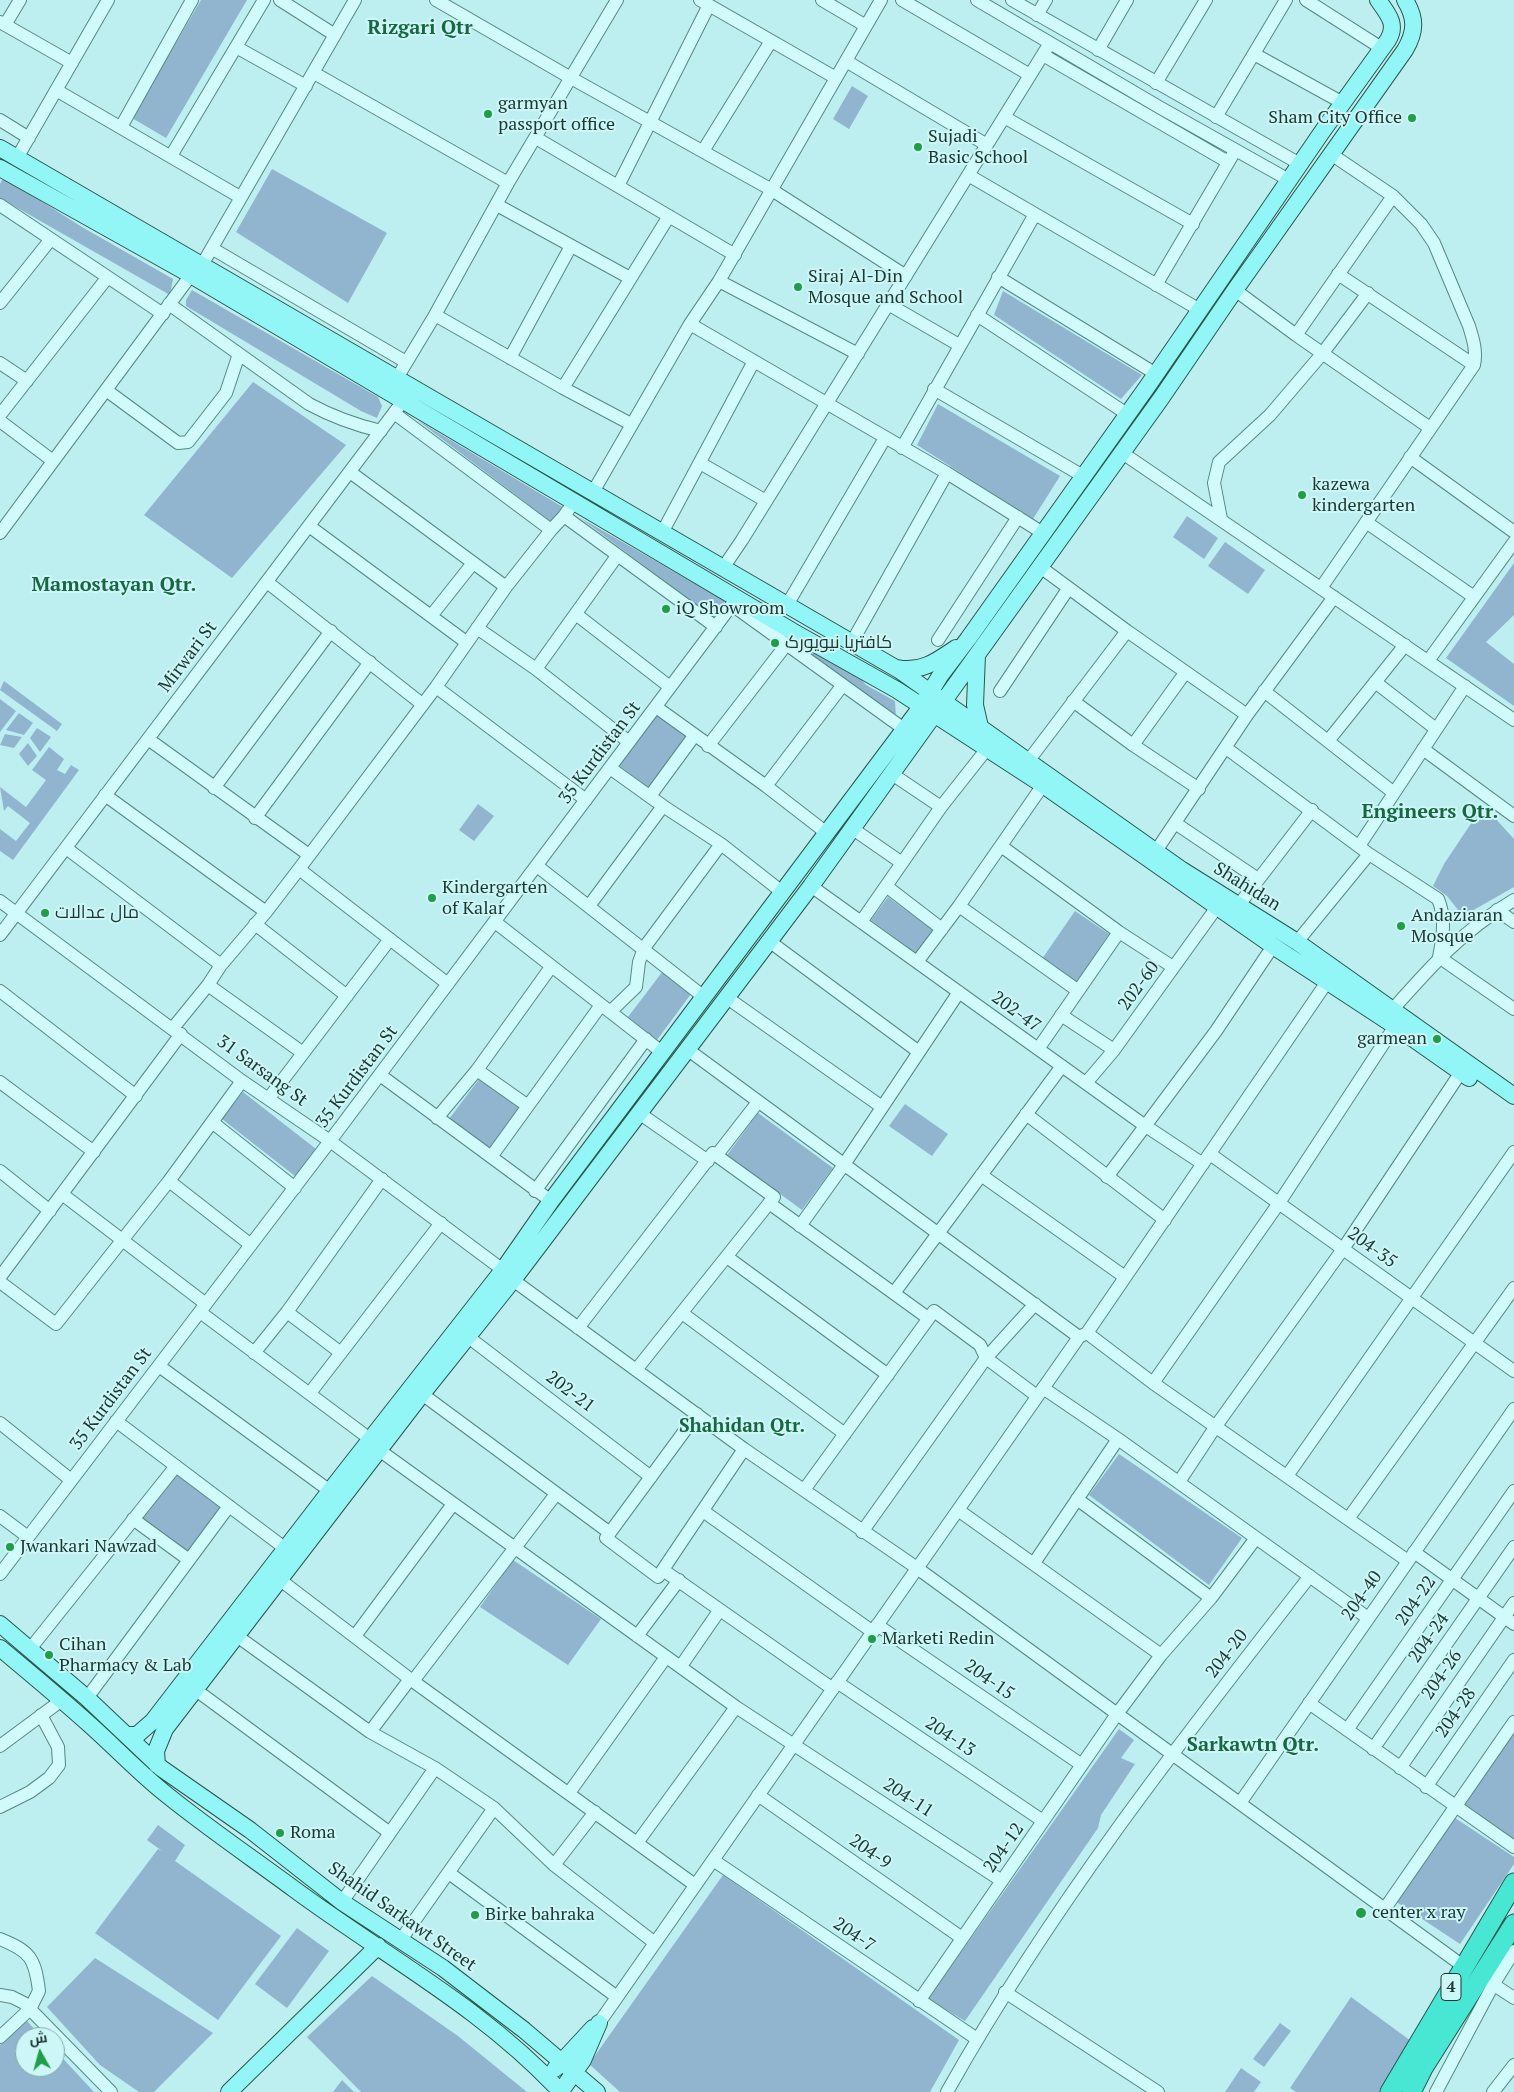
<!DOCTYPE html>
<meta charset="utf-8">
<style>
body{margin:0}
#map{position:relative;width:1514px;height:2092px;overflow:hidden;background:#bdeff1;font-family:"PT Serif",Cairo,serif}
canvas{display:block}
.north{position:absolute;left:15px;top:2027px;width:50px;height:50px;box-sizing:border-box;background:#cdf6f7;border:1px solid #86aaa8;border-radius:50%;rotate:353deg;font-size:14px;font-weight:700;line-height:20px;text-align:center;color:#1b3832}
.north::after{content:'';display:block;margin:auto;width:18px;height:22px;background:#219d48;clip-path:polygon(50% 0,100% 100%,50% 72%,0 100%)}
</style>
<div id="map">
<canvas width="1514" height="2092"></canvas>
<div class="north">ش</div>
</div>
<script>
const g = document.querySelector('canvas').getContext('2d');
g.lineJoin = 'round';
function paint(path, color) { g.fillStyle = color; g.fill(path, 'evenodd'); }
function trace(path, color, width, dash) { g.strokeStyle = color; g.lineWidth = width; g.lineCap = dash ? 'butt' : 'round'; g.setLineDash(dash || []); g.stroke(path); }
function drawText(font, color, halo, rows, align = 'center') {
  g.font = font + ' "PT Serif",Cairo,serif'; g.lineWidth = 4; g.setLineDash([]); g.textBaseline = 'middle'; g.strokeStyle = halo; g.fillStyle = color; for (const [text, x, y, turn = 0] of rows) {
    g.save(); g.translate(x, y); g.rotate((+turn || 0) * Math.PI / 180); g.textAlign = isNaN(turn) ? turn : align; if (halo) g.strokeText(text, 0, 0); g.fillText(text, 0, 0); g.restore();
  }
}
paint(new Path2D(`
 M 201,0 L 247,0 L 166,138 L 132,118 Z
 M 852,86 L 868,96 L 849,129 L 833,119 Z
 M 272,169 L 387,233 L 348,303 L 236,232 Z
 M 6,179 L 82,227 L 173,279 L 170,295 L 0,198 L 0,184 L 2,180 Z
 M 192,290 L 378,397 L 382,406 L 377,418 L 361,411 L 186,306 L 186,300 Z
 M 1003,291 L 1142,375 L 1121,399 L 994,315 Z
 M 253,382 L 346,445 L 232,578 L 144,515 Z
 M 938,404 L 1060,476 L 1033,519 L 917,445 Z
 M 417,420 L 566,509 L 554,524 Z
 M 1187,516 L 1218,538 L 1204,559 L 1173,537 Z
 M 579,517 L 725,601 L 714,618 Z
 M 1225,542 L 1265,570 L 1248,594 L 1208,566 Z
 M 1514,563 L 1514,615 L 1486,642 L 1514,664 L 1514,706 L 1446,658 Z
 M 781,634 L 857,674 L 866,685 L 895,701 L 896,718 Z
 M 4,681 L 62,724 L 57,731 L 0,690 Z
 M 0,699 L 16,711 L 0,732 Z
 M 19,713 L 33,723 L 24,735 L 6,730 Z
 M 657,714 L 696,743 L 658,795 L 618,765 Z
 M 37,728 L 51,737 L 40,752 L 30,738 Z
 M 5,734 L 22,737 L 14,748 L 0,745 Z
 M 28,743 L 37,756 L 28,766 L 19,754 Z
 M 49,747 L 64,759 L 57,770 L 65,774 L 71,765 L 79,770 L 13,860 L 0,851 L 0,829 L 16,841 L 30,823 L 8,806 L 4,811 L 0,787 L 26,807 L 46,780 L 32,770 Z
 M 478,804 L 494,816 L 474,841 L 459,830 Z
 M 1478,813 L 1494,817 L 1514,839 L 1514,887 L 1463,916 L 1447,896 L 1433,886 L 1444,864 Z
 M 888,897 L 933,930 L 916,953 L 871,920 Z
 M 1075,911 L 1109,934 L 1076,983 L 1042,959 Z
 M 663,971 L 691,994 L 657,1040 L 628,1017 Z
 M 480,1078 L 521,1108 L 490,1150 L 449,1119 Z
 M 243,1092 L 316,1149 L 295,1176 L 222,1119 Z
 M 905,1104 L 948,1134 L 932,1156 L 889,1126 Z
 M 758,1113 L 833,1168 L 802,1210 L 727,1155 Z
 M 1119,1454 L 1242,1538 L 1209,1585 L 1089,1495 Z
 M 175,1473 L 221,1507 L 187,1552 L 141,1519 Z
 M 513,1560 L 601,1619 L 568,1665 L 480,1607 Z
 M 1119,1729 L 1134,1740 L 1121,1758 L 1135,1764 L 1101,1815 L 1098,1828 L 965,2021 L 928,1999 Z
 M 1514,1729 L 1514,1841 L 1461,1804 Z
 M 1452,1816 L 1514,1857 L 1514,1864 L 1460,1944 L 1395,1901 Z
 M 158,1825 L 185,1845 L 175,1861 L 281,1936 L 218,2020 L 95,1933 L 158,1849 L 162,1851 L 147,1840 Z
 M 723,1875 L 959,2040 L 930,2092 L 620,2092 L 589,2064 Z
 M 297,1928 L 329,1951 L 287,2008 L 255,1984 Z
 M 95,1958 L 213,2033 L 154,2092 L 139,2092 L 100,2065 L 47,2007 Z
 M 372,1976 L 458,2036 L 527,2092 L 361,2092 L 307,2037 Z
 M 1351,1997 L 1411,2041 L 1380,2092 L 1296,2092 L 1290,2088 Z
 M 26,2020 L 42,2037 L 25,2037 L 25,2067 L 55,2067 L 55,2050 L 94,2092 L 0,2092 L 0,2045 Z
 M 1280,2023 L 1291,2031 L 1264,2067 L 1253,2059 Z
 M 1241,2068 L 1261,2082 L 1254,2092 L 1225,2092 Z
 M 342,2080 L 354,2092 L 333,2092 Z`), '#91b4cf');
const minor = new Path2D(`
 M 280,0 L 335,35
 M 436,0 L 571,78 L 772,190 L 906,276
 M 700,0 L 836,78
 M 822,0 L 866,26
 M 902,0 L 1030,75
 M 977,0 L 1159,107 L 1289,180
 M 1012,0 L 1300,164
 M 1306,0 L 1383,49
 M 1037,15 L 1046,0
 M 0,22 L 72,63
 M 5,25 L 20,0
 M 236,47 L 306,86
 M 1098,50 L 1127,0
 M 1254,54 L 1343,103
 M 1043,55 L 1228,162
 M 846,61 L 987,145
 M 314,73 L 508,183
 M 1156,83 L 1206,0
 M 56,90 L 240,197
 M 1004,117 L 1193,224
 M 1216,117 L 1286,0
 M 0,120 L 29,138
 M 121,127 L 192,0
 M 536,138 L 735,255
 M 703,151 L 771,41
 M 171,156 L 264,0
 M 17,158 L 108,0
 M 968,175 L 1200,310
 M 618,186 L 709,5
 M 0,205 L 163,314
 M 497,205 L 630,278
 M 213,249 L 406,362
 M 202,265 L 355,0
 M 1338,274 L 1474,365
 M 998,277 L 1156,374
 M 719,281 L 858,354
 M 1156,285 L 1232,156
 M 1235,290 L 1296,335 L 1430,428
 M 0,303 L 51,239
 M 169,304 L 309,404 C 333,417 355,425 381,431
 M 888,304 L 959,345
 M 435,315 L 563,388 L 631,424
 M 977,315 L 1127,414
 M 690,324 L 947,473 L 1043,533
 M 1296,335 L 1393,196
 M 510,358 L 571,246
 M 0,363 L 27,381
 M 397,378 L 435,315 L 508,183 L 617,0
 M 563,388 L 669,216
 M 934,389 L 1083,476
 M 106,390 L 178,443 L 188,442 L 226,393 L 239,354
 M 394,413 L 551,530
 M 0,415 L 107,278
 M 0,421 L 53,461
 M 902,448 L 1035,214
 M 1121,452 L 1514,720
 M 1410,457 L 1514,532
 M 700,463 L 766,501
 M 350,472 L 506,587
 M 593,492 L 690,324 L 719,281 L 881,0
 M 564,516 L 716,627
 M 1221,519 L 1214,483 L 1219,462 L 1270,415 L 1322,354 L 1368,293
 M 1366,522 L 1474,597
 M 309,526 L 466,642
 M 663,531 L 754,361
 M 0,533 L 191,275
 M 1039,566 L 1127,631 L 1247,715
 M 723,568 L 742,540 L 1050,43
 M 267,582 L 422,704
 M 1321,588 L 1474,365 C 1477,351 1473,339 1469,326 L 1434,243 L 1421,224 L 1393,196 L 1331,154
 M 732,605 L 904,729
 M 787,605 L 885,438
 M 577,615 L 670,687
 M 431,616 L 473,563
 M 477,628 L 536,669 L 629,742
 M 938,640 L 1018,517
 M 852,642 L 947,473
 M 1428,661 L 1514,542
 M 536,669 L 617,556
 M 1375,682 L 1436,729
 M 436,687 L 586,800
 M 1000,691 L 1068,589
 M 1264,691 L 1394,793
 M 1073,701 L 1133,745 L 1199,789
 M 656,707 L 766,786 L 819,827 L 826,834
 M 148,739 L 309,855
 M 1328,741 L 1405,645
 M 1133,745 L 1185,673
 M 708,746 L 786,645
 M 1226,748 L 1369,854 L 1438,899 C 1446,918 1443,937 1439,957 L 1514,1009
 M 1423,749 L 1514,816
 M 1029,760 L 1127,631
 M 610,768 L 663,806 L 721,844 L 782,892
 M 892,774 L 941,807
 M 766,786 L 842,686
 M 214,788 L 331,631
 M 105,795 L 266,912
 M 650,796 L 694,736
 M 255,818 L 370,662
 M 1175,823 L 1258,879
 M 853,829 L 902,863
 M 1001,846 L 1119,932 L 1173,967
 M 1359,846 L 1465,686
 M 66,848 L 221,965
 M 1156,851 L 1247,715 L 1334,597
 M 537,866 L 704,997
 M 299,869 L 448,984
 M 811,886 L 1144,1125 L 1203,1164
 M 886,886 L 942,929
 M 0,901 L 242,1081 L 330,1141 L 503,1270
 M 589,906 L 663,806
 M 959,906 L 1077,990
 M 1238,906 L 1312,810
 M 1497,910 L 1514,922
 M 495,922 L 663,1053
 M 861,922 L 941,807 L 986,750
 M 255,924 L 347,996
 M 0,935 L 403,401
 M 769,941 L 919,1052
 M 1297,942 L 1369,854
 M 917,962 L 959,906 L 1043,785
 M 208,985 L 303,1053
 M 0,991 L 136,1096
 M 726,997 L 882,1107
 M 1393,1009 C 1432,965 1462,931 1514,900
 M 610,1012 L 636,987 L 639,962 L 644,948 L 721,844
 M 1061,1015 L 1114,1050
 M 173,1028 L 208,985 L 221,965 L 266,912 L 299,869 L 436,687 L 506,587 L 551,530 L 564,516 L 574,502
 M 687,1049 L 1079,1337
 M 1038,1049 L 1119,932
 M 477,1070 L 528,1106
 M 380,1075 L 551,1201
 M 0,1082 L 94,1152
 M 1086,1083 L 1114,1050 L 1217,907
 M 269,1098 L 390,939
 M 639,1113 L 708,1161
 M 1026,1114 L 1165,1220
 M 437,1118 L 477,1070 L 551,967
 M 212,1122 L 295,1188
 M 1210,1154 L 1514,1371
 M 716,1156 L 758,1102
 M 491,1157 L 601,1005
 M 0,1171 L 50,1211
 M 981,1175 L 1125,1277
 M 1107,1177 L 1216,1031 L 1273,946
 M 169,1181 L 251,1245
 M 535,1191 L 646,1039
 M 62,1194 L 206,1304
 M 769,1203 L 928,1318
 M 800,1226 L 843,1166 L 959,992
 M 727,1257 L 888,1375
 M 0,1277 L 181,1034
 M 513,1280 L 744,1449 L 917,1568 L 1463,1966
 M 0,1282 L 56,1324 L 169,1181 L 242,1081
 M 894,1293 L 1062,1066
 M 200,1312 L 370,1439
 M 287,1312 L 341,1353
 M 682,1313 L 845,1434
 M 578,1328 L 713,1153 L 774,1197 L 636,1370
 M 1087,1333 L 1153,1383 L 1408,1561
 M 467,1336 L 651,1477
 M 254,1353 L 287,1312 L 382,1179
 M 159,1366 L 330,1491
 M 1153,1383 L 1279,1203 L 1395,1026
 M 1043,1388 L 1118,1439 L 1368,1618
 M 310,1393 L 441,1223
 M 422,1394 L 610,1533
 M 697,1414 L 606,1538 L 658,1577 L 744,1449
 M 116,1421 L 286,1549
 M 0,1423 L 71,1480
 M 379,1450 L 736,1707 L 1002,1881
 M 1287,1476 L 1514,1152
 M 1179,1482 L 1216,1426 L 1343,1249 L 1461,1072
 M 804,1490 L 934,1311 L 980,1345 L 986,1358 L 1037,1396
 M 1077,1499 L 1211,1598
 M 958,1510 L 1161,1655
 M 703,1511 L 873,1632
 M 0,1516 L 28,1537
 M 133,1519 L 189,1560
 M 1348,1519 L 1514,1288
 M 862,1532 L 986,1358 L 1035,1304
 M 1414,1552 L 1514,1624
 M 1034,1563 L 1118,1439
 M 663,1570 L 833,1689
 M 0,1574 L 330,1141 L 737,598
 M 279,1579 L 410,1679 L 695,1885
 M 877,1625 L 1082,1765
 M 237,1636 L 370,1732 L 435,1768 L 494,1808 L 554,1865 L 655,1943
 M 355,1636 L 453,1504
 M 637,1636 L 679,1580
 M 30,1649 L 176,1466
 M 681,1666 L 719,1611
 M 413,1681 L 556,1494
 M 837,1682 L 1043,1821
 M 196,1690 L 390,1833
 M 87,1698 L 229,1506
 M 1309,1703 L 1514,1847
 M 1347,1730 L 1514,1491
 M 370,1732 L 410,1679
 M 0,1746 L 62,1700
 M 1373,1749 L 1514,1547
 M 1400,1768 L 1514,1603
 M 1426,1787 L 1514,1660
 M 569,1793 L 666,1657
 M 758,1795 L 962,1938
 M 1240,1803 L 1514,1409
 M 0,1807 L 30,1792 L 49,1778 L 59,1765 L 58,1747 L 41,1715
 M 637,1843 L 736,1707
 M 713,1860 L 977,2039
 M 554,1865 L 595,1812
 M 449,1873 L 617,1997
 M 342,1902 L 435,1768
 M 1386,1907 L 1514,1722
 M 0,1939 C 30,1951 35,1958 39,1991 L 30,2009 L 0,2037
 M 400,1941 L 494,1808
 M 1488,1981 L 1514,1998
 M 1005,1992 L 1158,2092
 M 0,1995 L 12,1997 L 24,2003 L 111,2092
 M 919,2001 L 1117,1714 L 1161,1655 L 1211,1598 L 1256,1538
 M 599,2023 L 1079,1337 L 1087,1333 L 1327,982
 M 947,2092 C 1050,1908 1180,1742 1310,1576
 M 1436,2092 L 1493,1985 L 1514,1951
 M 1493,2092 L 1514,2065`);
const major = new Path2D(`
 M 0,148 L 899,670 L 1182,870 L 1297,942 L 1514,1096
 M 0,168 L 191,275 L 792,631 L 897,690 L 1043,785 L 1273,946 L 1395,1026 L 1469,1078
 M 977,655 L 975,705 L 980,727
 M 897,668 C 921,673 937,661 956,648
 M 0,1624 L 87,1698 L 161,1768 L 250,1830 L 342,1902 L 443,1968 L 524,2030 L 597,2092
 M 0,1648 C 30,1673 60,1698 89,1724 C 115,1747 139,1773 167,1795 C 208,1828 252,1858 294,1889 C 386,1957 483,2008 561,2092
 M 128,1735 L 137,1735 L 153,1721 L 330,1491 L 503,1270 L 551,1201 L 921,707 L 940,676 L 968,639 L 1147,387 L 1324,129 L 1388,40 C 1398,24 1387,13 1378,0
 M 157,1765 L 156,1751 L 165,1729 L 422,1394 L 513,1280 L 811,886 L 1162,397 L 1235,290 L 1405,50 C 1416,31 1416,18 1405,0
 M 555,2069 L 593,2028
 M 561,2091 L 583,2060 L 599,2023
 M 229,2092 L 378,1946`);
const highway = new Path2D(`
 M 1390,2092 L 1514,1883
 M 1411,2092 L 1423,2068 L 1514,1924`);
trace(minor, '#558a82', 14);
trace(major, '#2a574d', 18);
trace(highway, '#2a574d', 21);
trace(minor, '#d1fafb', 12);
trace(major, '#92f6f7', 16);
trace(highway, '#47e7d4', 19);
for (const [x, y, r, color] of [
 [488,114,5,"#219d48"],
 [1412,118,5,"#219d48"],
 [918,147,5,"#219d48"],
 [798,287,5,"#219d48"],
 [1302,495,5,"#219d48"],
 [666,609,5,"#219d48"],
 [775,643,5,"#219d48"],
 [432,898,5,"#219d48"],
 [45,913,5,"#219d48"],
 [1401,926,5,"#219d48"],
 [1437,1039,5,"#219d48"],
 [10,1547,5,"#219d48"],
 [872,1639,5,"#219d48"],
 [49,1655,5,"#219d48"],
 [280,1833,5,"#219d48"],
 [1361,1913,6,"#219d48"],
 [475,1915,5,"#219d48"]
]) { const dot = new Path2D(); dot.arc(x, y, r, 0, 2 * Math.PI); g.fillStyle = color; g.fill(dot); trace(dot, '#cdf6f7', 2); }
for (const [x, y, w] of [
 [1451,1987,20]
]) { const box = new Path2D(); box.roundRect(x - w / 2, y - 13.5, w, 27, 4); g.fillStyle = '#cdf6f7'; g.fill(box); trace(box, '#1b3832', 1); }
drawText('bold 16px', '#1b3832', null, [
 ["4",1451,1987]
]);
drawText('18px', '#1b3832', '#cdf6f7', [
 ["garmyan",498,104],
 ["passport office",498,125],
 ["Sham City Office",1402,118,"right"],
 ["Sujadi",928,137],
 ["Basic School",928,158],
 ["Siraj Al-Din",808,277],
 ["Mosque and School",808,298],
 ["kazewa",1312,485],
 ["kindergarten",1312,506],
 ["iQ Showroom",676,609],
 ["کافتریا نیویورک",785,643],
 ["Kindergarten",442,888],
 ["of Kalar",442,909],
 ["مال عدالات",55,913],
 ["Andaziaran",1411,916],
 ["Mosque",1411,937],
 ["garmean",1427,1039,"right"],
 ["Jwankari Nawzad",20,1547],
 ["Marketi Redin",882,1639],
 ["Cihan",59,1645],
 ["Pharmacy & Lab",59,1666],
 ["Roma",290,1833],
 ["center x ray",1372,1913],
 ["Birke bahraka",485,1915]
], 'left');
drawText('18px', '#1b3832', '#cdf6f7', [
 ["Mirwari St",188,657,-53],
 ["35 Kurdistan St",600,753,-53],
 ["Shahidan",1247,887,32],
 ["202-60",1139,986,-54],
 ["202-47",1016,1012,36],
 ["31 Sarsang St",262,1071,36],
 ["35 Kurdistan St",357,1077,-53],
 ["204-35",1372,1248,36],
 ["202-21",570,1392,37],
 ["35 Kurdistan St",111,1399,-53],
 ["204-40",1362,1596,-55],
 ["204-22",1416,1601,-55],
 ["204-24",1429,1638,-55],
 ["204-20",1227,1654,-52],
 ["204-26",1442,1675,-55],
 ["204-15",989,1680,35],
 ["204-28",1456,1713,-55],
 ["204-13",950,1737,34],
 ["204-11",908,1798,33],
 ["204-12",1004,1848,-55],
 ["204-9",870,1852,35],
 ["Shahid Sarkawt Street",402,1917,35],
 ["204-7",854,1935,34]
]);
drawText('bold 19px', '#186742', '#cdf6f7', [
 ["Shahidan Qtr.",742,1427]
]);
drawText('bold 20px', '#186742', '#cdf6f7', [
 ["Rizgari Qtr",420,28],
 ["Mamostayan Qtr.",114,585],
 ["Engineers Qtr.",1430,812],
 ["Sarkawtn Qtr.",1253,1745]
]);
</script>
